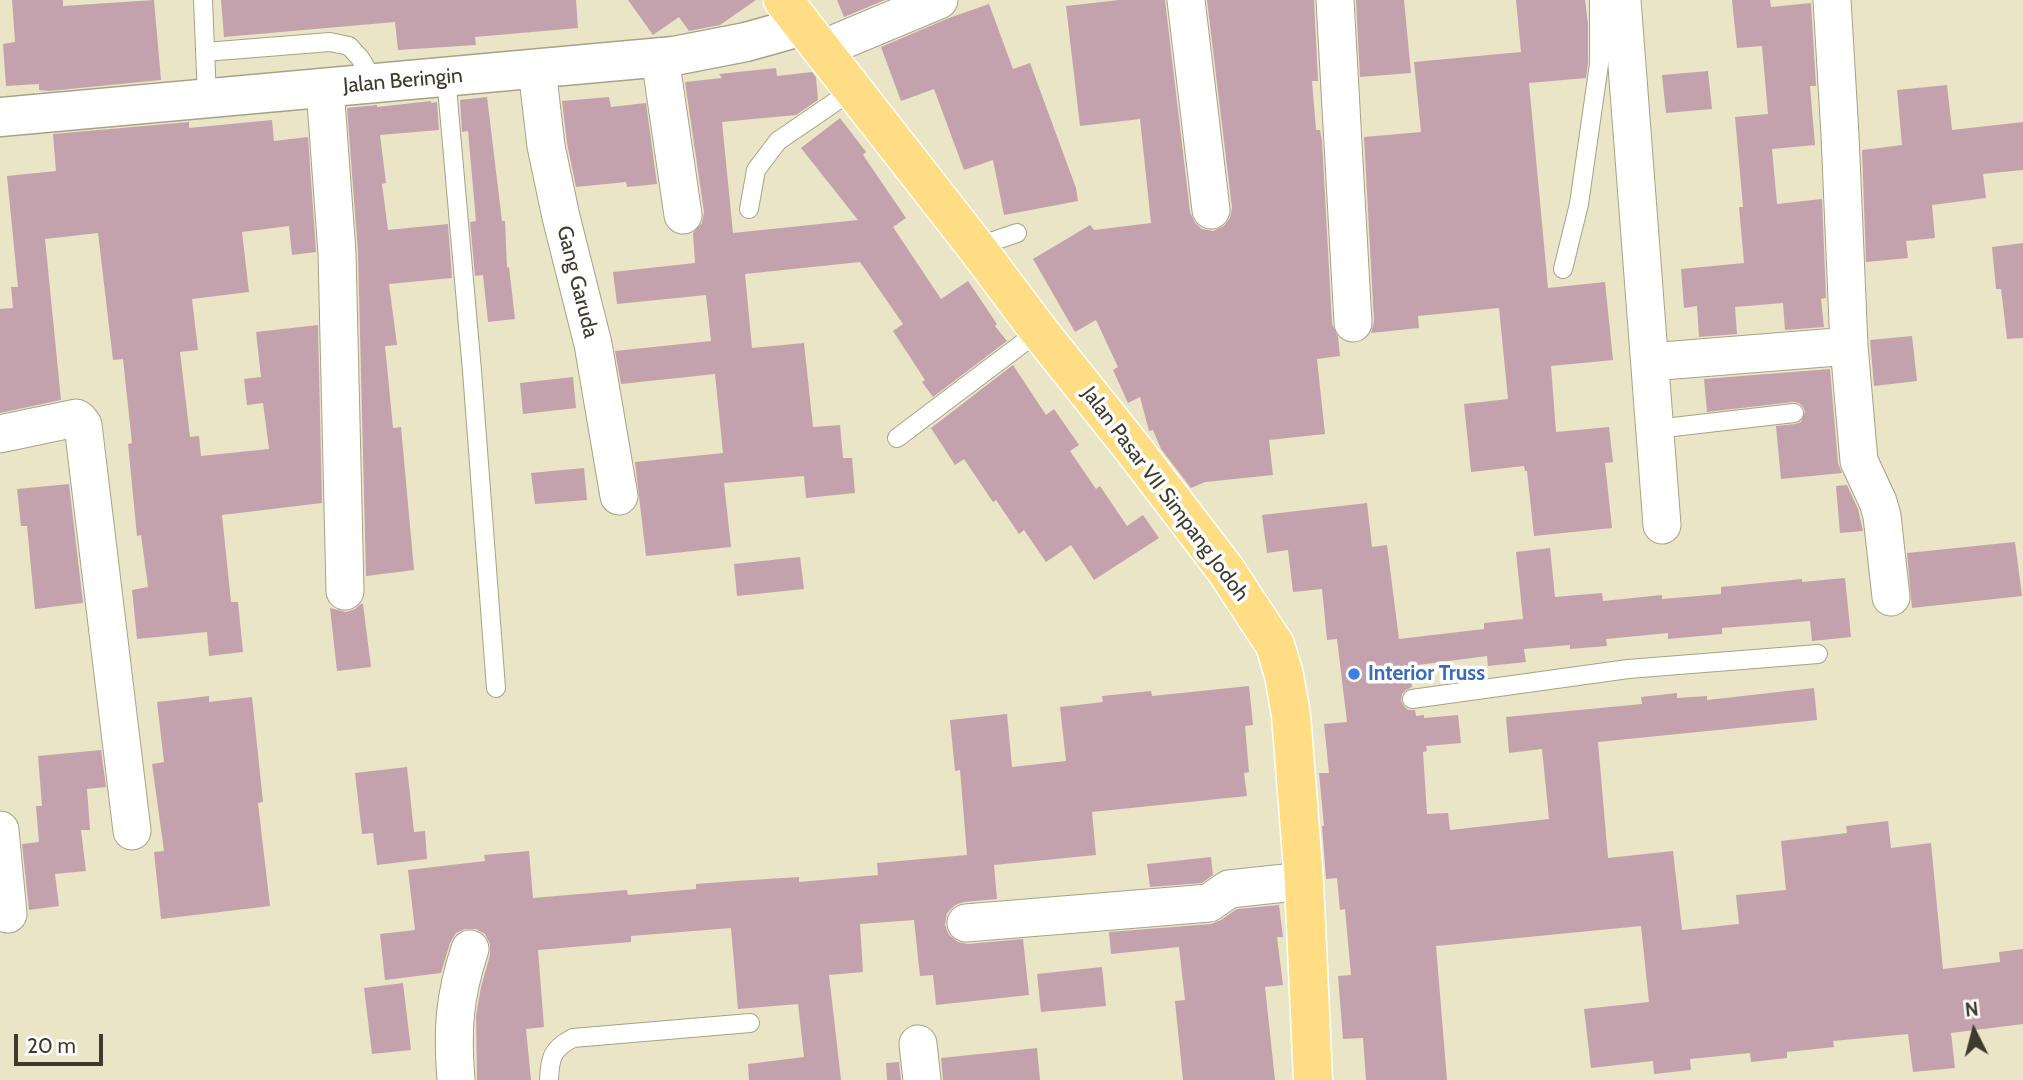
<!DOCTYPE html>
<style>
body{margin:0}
#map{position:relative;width:2023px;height:1080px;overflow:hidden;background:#eae5c6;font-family:Cabin,sans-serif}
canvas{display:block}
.north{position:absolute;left:1939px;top:996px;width:70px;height:70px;-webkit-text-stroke:5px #fff;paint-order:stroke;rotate:354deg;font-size:19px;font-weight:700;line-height:28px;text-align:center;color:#3d3a2e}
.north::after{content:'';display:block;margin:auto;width:24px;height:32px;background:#3d3a2e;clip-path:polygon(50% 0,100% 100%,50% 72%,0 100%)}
.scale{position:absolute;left:14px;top:1034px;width:89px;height:32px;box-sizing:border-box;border:4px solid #3d3a2e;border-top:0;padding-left:9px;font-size:21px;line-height:24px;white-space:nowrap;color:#3d3a2e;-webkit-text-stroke:5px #fff;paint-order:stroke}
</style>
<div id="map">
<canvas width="2023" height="1080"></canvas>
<div class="north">N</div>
<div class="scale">20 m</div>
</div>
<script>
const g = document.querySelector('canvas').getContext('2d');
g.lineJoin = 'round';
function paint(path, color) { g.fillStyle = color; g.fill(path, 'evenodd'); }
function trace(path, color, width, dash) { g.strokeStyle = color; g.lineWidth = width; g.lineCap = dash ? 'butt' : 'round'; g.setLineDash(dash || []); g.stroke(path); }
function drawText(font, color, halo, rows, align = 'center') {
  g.font = font + ' Cabin,sans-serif'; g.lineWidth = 7; g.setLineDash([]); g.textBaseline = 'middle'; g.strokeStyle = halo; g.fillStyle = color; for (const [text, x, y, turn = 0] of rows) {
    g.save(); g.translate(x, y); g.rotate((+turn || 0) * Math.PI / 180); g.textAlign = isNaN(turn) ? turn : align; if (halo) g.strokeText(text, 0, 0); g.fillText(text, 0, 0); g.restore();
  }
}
paint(new Path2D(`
 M 12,0 L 63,0 L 63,6 L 154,0 L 161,80 L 49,91 L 39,90 L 39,84 L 6,86 L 3,44 L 15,42 Z
 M 221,0 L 576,0 L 578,28 L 475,37 L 476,45 L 398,50 L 395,22 L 224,37 Z
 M 628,0 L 756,0 L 720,25 L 689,31 L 679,17 L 653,35 Z
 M 837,0 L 885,0 L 844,17 Z
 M 1119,0 L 1165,0 L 1190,212 L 1195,223 L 1202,229 L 1213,231 L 1224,226 L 1230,218 L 1232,208 L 1207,0 L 1314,0 L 1318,81 L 1312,81 L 1316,130 L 1320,130 L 1322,141 L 1332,324 L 1338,337 L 1340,356 L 1317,359 L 1325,434 L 1269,440 L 1273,475 L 1205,482 L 1191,488 L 1161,449 L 1153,430 L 1149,431 L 1140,397 L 1128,403 L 1113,370 L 1118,367 L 1096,320 L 1075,332 L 1033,259 L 1090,225 L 1094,230 L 1151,223 L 1140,119 L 1080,126 L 1066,6 Z
 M 1356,0 L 1404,0 L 1411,73 L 1360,77 Z
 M 1516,0 L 1585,0 L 1588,24 L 1588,63 L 1586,78 L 1529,83 L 1548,288 L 1605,282 L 1613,360 L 1551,366 L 1556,432 L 1609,427 L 1613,462 L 1605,463 L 1612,528 L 1534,536 L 1527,471 L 1525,471 L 1524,466 L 1471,472 L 1464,404 L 1508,399 L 1499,308 L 1418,316 L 1419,328 L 1371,333 L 1374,322 L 1364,137 L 1421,132 L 1414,62 L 1521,52 Z
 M 1732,0 L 1770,0 L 1771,7 L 1811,3 L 1816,86 L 1810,86 L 1815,145 L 1772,149 L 1777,204 L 1822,199 L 1826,298 L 1821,299 L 1824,327 L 1785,330 L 1783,303 L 1735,307 L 1737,334 L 1699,337 L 1697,306 L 1684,308 L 1681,269 L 1744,263 L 1739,207 L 1743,207 L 1735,117 L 1768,114 L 1762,46 L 1737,48 Z
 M 989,4 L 1013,69 L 1030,63 L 1076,188 L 1078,201 L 1004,215 L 993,160 L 964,170 L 934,89 L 901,101 L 881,47 L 949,18 Z
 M 776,68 L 777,76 L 812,72 L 816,77 L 818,100 L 796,115 L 722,122 L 733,233 L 858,220 L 801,148 L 840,118 L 866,152 L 863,155 L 906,218 L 893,227 L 941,299 L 968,281 L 997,324 L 995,326 L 1007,341 L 933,397 L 922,382 L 925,380 L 893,331 L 903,324 L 860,262 L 745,274 L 752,348 L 804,343 L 813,427 L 840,425 L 843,458 L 852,458 L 855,493 L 806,498 L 804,476 L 724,483 L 731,547 L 646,556 L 635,462 L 723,453 L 715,374 L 621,384 L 615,351 L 711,341 L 706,295 L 617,304 L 613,272 L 695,263 L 693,233 L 702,223 L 704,212 L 685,82 L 722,78 L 719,74 Z
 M 1708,71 L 1712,109 L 1666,113 L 1662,75 Z
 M 1947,85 L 1952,130 L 2023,122 L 2023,170 L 1983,174 L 1986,198 L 1932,205 L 1935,238 L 1906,241 L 1908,258 L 1866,262 L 1862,150 L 1902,145 L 1897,90 Z
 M 487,97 L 502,221 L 505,221 L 507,268 L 509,267 L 515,319 L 488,322 L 483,275 L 475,276 L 470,222 L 476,221 L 468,131 L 462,132 L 460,100 Z
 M 609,97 L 611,107 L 646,103 L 657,184 L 627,187 L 626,182 L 576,187 L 567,143 L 562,101 Z
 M 431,101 L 431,103 L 437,102 L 439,130 L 380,135 L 386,183 L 382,184 L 388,230 L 448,224 L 452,278 L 389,284 L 397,345 L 385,346 L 393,428 L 401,427 L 414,570 L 366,576 L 358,252 L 347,108 L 377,105 L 377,107 Z
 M 272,120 L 274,141 L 308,137 L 316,252 L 292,255 L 289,226 L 242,232 L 249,292 L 192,299 L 198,350 L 180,352 L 190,437 L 199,436 L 201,456 L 269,449 L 263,403 L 247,405 L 244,379 L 261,377 L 256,332 L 318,325 L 322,503 L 222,515 L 231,602 L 238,602 L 243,652 L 209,656 L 207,632 L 137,639 L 132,590 L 148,587 L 141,535 L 137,536 L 128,444 L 132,443 L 123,359 L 113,360 L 98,233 L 45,239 L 61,400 L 0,413 L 0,309 L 13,308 L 11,287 L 18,287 L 7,176 L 56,171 L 53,134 L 189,122 L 189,128 Z
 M 2023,243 L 2023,338 L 2007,339 L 2001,289 L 1996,289 L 1992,247 Z
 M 1912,336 L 1917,381 L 1874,386 L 1870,340 Z
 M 1013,365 L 1046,415 L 1054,409 L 1079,445 L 1070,451 L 1096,489 L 1100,486 L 1127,526 L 1143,515 L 1159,538 L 1094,580 L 1071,545 L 1046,562 L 1024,530 L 1019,534 L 996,500 L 993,502 L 964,459 L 955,465 L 931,428 Z
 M 1830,369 L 1838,463 L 1842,473 L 1781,479 L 1776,426 L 1795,424 L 1801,422 L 1805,412 L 1803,407 L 1799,403 L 1793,402 L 1707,412 L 1704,379 Z
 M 573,377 L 576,408 L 523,414 L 520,383 Z
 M 584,468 L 587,500 L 535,504 L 531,473 Z
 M 69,484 L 83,603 L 35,609 L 27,526 L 21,526 L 17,489 Z
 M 1847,485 L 1858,509 L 1863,531 L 1840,533 L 1836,486 Z
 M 1367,503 L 1372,547 L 1387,545 L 1399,639 L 1484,629 L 1484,623 L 1523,619 L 1516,552 L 1550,548 L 1555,597 L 1602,593 L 1603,601 L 1662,595 L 1662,599 L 1721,594 L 1721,587 L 1802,579 L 1802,582 L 1845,578 L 1851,637 L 1812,641 L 1810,621 L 1722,628 L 1722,634 L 1668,639 L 1668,633 L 1606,639 L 1607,646 L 1570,649 L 1570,645 L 1524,649 L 1526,662 L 1488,666 L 1487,656 L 1410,666 L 1412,687 L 1406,690 L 1402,694 L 1401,701 L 1404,706 L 1408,710 L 1415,710 L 1416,716 L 1424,715 L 1424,718 L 1458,715 L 1461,743 L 1426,746 L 1427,751 L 1423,752 L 1427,814 L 1448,813 L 1450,830 L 1549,819 L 1542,749 L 1509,753 L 1506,717 L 1642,704 L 1641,697 L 1677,693 L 1677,698 L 1707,696 L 1707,700 L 1814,688 L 1817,720 L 1598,742 L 1608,858 L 1673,851 L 1682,930 L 1739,924 L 1736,895 L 1786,890 L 1781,841 L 1847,833 L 1846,826 L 1888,821 L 1891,848 L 1931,843 L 1943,969 L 2000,962 L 1999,952 L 2023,949 L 2023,1024 L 1951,1033 L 1955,1068 L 1913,1072 L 1908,1034 L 1833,1041 L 1834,1047 L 1787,1052 L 1787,1058 L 1751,1062 L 1750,1053 L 1690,1059 L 1691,1070 L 1654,1074 L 1653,1061 L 1591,1068 L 1584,1009 L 1649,1002 L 1641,926 L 1436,946 L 1447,1080 L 1366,1080 L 1363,1038 L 1343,1039 L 1338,976 L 1351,975 L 1345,909 L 1340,910 L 1337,878 L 1326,879 L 1322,826 L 1324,826 L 1319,773 L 1329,773 L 1324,724 L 1347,722 L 1337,639 L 1327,640 L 1322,589 L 1293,592 L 1288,550 L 1267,553 L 1262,515 Z
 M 2015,542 L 2022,596 L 1912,608 L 1907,553 Z
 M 800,557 L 804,589 L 737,596 L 734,564 Z
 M 361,604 L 363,604 L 371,667 L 337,671 L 330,608 L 346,612 L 355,609 Z
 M 1249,686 L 1253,725 L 1245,726 L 1249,772 L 1244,773 L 1247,796 L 1092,812 L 1096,855 L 994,865 L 997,899 L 964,902 L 955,905 L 947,913 L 945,925 L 949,935 L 958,942 L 968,944 L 1023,939 L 1029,995 L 936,1005 L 933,975 L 920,976 L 914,920 L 860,924 L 863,972 L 829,975 L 841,1080 L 749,1080 L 748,1064 L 804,1057 L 798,1004 L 738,1009 L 731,928 L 631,936 L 631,942 L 538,950 L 544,1027 L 526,1029 L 531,1080 L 477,1080 L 476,1016 L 481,987 L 490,955 L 490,944 L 485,934 L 476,929 L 465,929 L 456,933 L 450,943 L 441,973 L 385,980 L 380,934 L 415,930 L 408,870 L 485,861 L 484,855 L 529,851 L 533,898 L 627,890 L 628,895 L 696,889 L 696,884 L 736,881 L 799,877 L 799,882 L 878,875 L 877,863 L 967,855 L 960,770 L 955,771 L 950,720 L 1007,714 L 1012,767 L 1066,761 L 1060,707 L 1103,702 L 1102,696 L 1151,691 L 1152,696 Z
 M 209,696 L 209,702 L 252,697 L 263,802 L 258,803 L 270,906 L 161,919 L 154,852 L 164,851 L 152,764 L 164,762 L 157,702 Z
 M 101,750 L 106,787 L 87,789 L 90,830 L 81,830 L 86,871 L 55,874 L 59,906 L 29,910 L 22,844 L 39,842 L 36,806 L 42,806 L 38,756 Z
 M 407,767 L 414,832 L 425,831 L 427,859 L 377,865 L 373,833 L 362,834 L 355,773 Z
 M 1211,857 L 1213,875 L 1202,883 L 1150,887 L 1147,864 Z
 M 1279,905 L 1283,937 L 1277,937 L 1283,985 L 1265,987 L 1275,1080 L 1183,1080 L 1175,1001 L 1185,1000 L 1179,947 L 1111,954 L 1109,932 L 1211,924 L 1221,920 L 1237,909 Z
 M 1102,967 L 1106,1006 L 1041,1012 L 1037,974 Z
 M 403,983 L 411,1050 L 372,1054 L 364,988 Z
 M 1037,1048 L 1040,1080 L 943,1080 L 941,1058 Z
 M 899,1062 L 901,1080 L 887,1080 L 886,1063 Z`), '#c3a2ad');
const service = new Path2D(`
 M 203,0 L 207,98
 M 205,52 L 330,42 L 349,46 L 360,58 L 375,83
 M 446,76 L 472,371 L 496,688
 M 749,209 L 756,170 L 778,141 L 854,89
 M 976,247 L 1017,233
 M 1563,269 L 1579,204 L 1599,64 L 1599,0
 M 1656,429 L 1794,413
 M 897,438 L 1039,331
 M 1412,699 L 1628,669 L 1818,654
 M 549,1080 C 550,1057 552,1049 573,1038 L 750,1023`);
const minor = new Path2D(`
 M 1186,0 L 1211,210
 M 1335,0 L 1353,323
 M 1622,0 L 1662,525
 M 1832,0 L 1840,135 L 1849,346 L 1859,461 L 1878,502 L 1882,516 L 1891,597
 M 822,49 L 939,0
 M 660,57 L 683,215
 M 537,69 L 546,146 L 561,217 L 593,344 L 619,496
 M 325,88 L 337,253 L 345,591
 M 1650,362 L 1849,346
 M 0,434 L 76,418 L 79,420 L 83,425 L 132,831
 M 0,830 L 8,914
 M 966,923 L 1209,903 L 1229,889 L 1304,881
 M 918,1044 L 922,1080
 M 456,1080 C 452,1030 454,997 470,949`);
const tertiary = new Path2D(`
 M 0,117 L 674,56 L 746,42 L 803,26`);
const primary = new Path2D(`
 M 783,0 L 976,247 L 1039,331 L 1134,450 L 1225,569 L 1275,645 L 1284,675 L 1291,715 L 1304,881 L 1313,1080`);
trace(service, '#a7a285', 20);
trace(minor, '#a7a285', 39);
trace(tertiary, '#a7a285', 41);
trace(primary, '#fff', 41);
trace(service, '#fff', 18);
trace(minor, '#fff', 37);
trace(tertiary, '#fff', 38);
trace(primary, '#fedd84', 38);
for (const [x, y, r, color] of [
 [1354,674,7,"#3f7fe0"]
]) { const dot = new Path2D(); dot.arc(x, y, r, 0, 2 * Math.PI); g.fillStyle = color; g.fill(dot); trace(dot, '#fff', 2.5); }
drawText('21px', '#3d3a2e', '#fff', [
 ["Jalan Beringin",403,81,-5],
 ["Gang Garuda",577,282,76],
 ["Jalan Pasar VII Simpang Jodoh",1165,494,53]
]);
drawText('bold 21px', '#366cbe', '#fff', [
 ["Interior Truss",1368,674]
], 'left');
</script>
